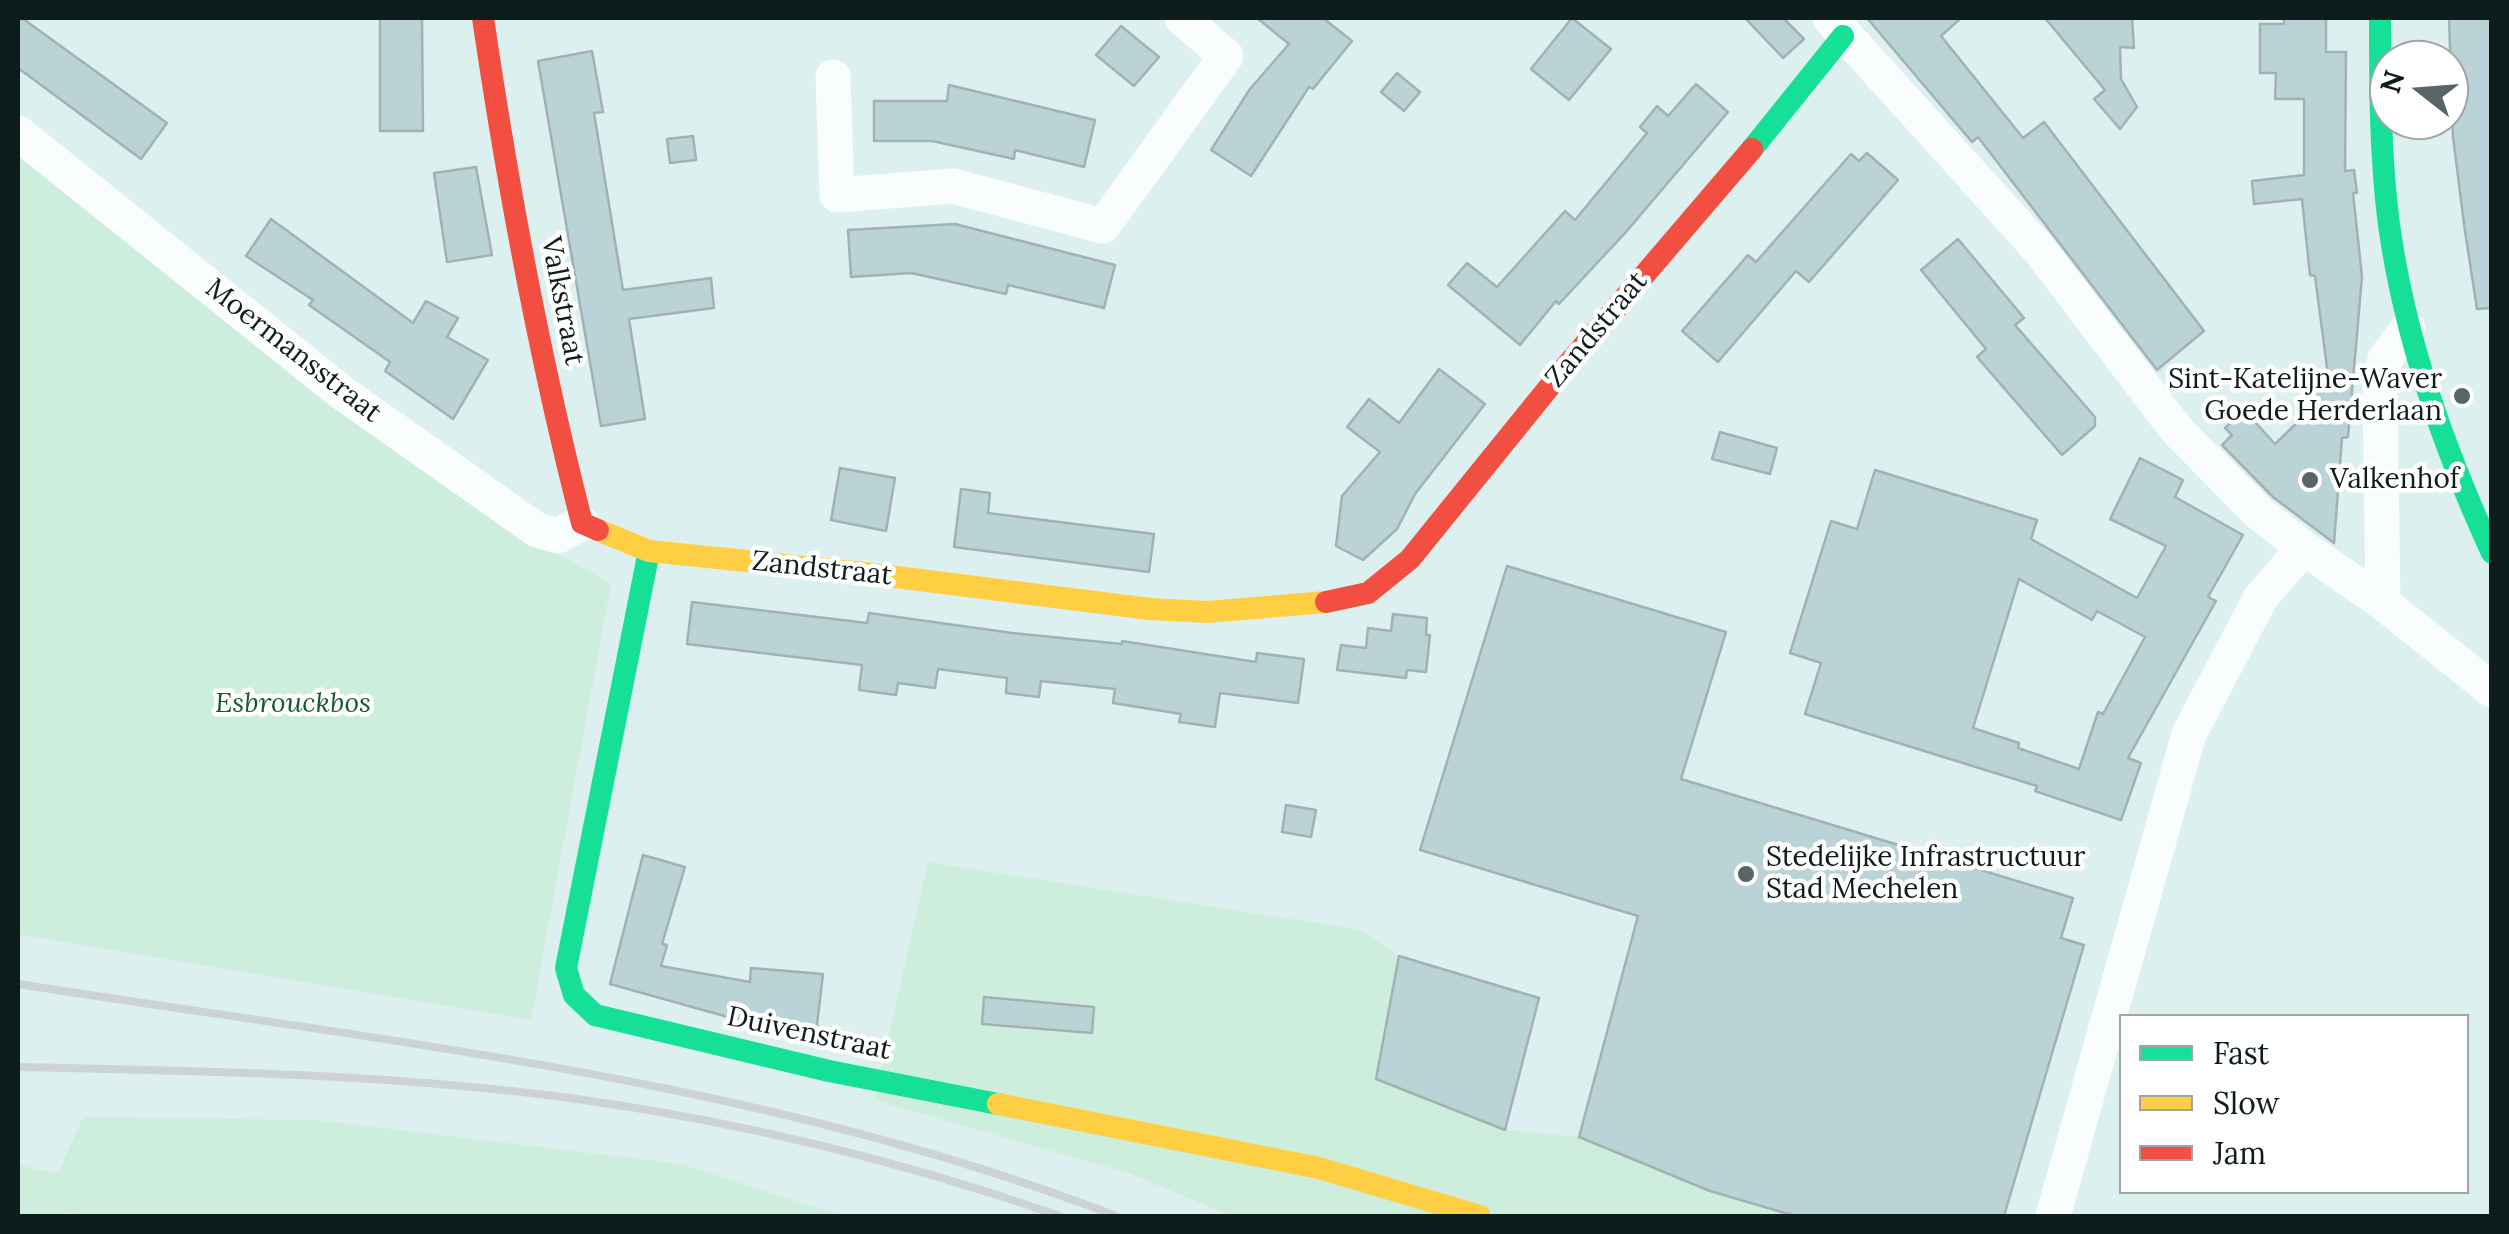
<!DOCTYPE html>
<style>
body{margin:0}
#map{position:relative;width:2509px;height:1234px;overflow:hidden;background:#dbf0ef;font-family:Lora,serif}
canvas{display:block}
.frame{position:absolute;inset:0;border:20px solid #0e1c1c;pointer-events:none}
.legend{position:absolute;left:2119px;top:1014px;width:350px;height:180px;box-sizing:border-box;background:#fff;border:2px solid #9fa4a4;margin:0;padding:12px 18px;list-style:none;font-size:30px;color:#0e1c1c}
.legend li{display:flex;align-items:center;gap:20px;height:50px}
.legend b{width:50px;border:2px solid #9fa4a4}
.north{position:absolute;left:2369px;top:40px;width:100px;height:100px;box-sizing:border-box;background:#fff;border:2px solid #9fa4a4;border-radius:50%;rotate:287deg;font-size:28px;font-weight:700;line-height:40px;text-align:center;color:#0e1c1c}
.north::after{content:'';display:block;margin:auto;width:35px;height:45px;background:#566666;clip-path:polygon(50% 0,100% 100%,50% 72%,0 100%)}
</style>
<div id="map">
<canvas width="2509" height="1234"></canvas>
<div class="frame"></div>
<ul class="legend">
<li><b style="height:12px;background:#16e098"></b>Fast</li>
<li><b style="height:12px;background:#ffcf43"></b>Slow</li>
<li><b style="height:12px;background:#f24e42"></b>Jam</li>
</ul>
<div class="north">N</div>
</div>
<script>
const g = document.querySelector('canvas').getContext('2d');
g.lineJoin = 'round';
function paint(path, color) { g.fillStyle = color; g.fill(path, 'evenodd'); }
function trace(path, color, width, dash) { g.strokeStyle = color; g.lineWidth = width; g.lineCap = dash ? 'butt' : 'round'; g.setLineDash(dash || []); g.stroke(path); }
function drawText(font, color, halo, rows, align = 'center') {
  g.font = font + ' Lora,serif'; g.lineWidth = 9; g.setLineDash([]); g.textBaseline = 'middle'; g.strokeStyle = halo; g.fillStyle = color; for (const [text, x, y, turn = 0] of rows) {
    g.save(); g.translate(x, y); g.rotate((+turn || 0) * Math.PI / 180); g.textAlign = isNaN(turn) ? turn : align; if (halo) g.strokeText(text, 0, 0); g.fillText(text, 0, 0); g.restore();
  }
}
paint(new Path2D(`
 M 18,157 L 209,308 L 547,547 L 611,584 L 531,1020 L 18,934 Z
 M 928,862 L 1360,930 L 1399,956 L 1376,1079 L 1505,1130 L 1579,1137 L 1710,1191 L 1795,1216 L 1232,1216 L 1128,1173 L 874,1100 Z
 M 83,1117 L 316,1120 L 681,1164 L 843,1216 L 79,1216 L 68,1212 L 63,1216 L 18,1216 L 18,1165 L 58,1174 Z`), '#ceeedd');
const building = new Path2D(`
 M 18,18 L 22,18 L 167,123 L 141,159 L 18,68 Z
 M 380,18 L 422,18 L 423,131 L 380,131 Z
 M 1257,18 L 1323,18 L 1352,41 L 1313,89 L 1309,87 L 1251,176 L 1211,150 L 1250,89 L 1289,44 Z
 M 1572,18 L 1611,49 L 1569,100 L 1531,69 Z
 M 1745,18 L 1783,18 L 1804,39 L 1783,58 Z
 M 1867,18 L 1961,18 L 1941,36 L 2023,138 L 2044,122 L 2204,331 L 2157,370 L 1978,137 L 1972,142 Z
 M 2045,18 L 2132,18 L 2134,48 L 2120,47 L 2121,79 L 2137,107 L 2120,129 L 2094,99 L 2105,90 Z
 M 2284,18 L 2326,18 L 2326,52 L 2346,52 L 2345,171 L 2354,170 L 2357,193 L 2353,193 L 2362,277 L 2348,437 L 2342,438 L 2334,543 L 2273,497 L 2222,445 L 2232,435 L 2225,428 L 2244,410 L 2275,444 L 2301,419 L 2304,374 L 2328,375 L 2315,276 L 2310,275 L 2302,199 L 2254,204 L 2252,181 L 2304,175 L 2304,99 L 2275,99 L 2276,73 L 2260,73 L 2260,24 L 2284,24 Z
 M 2449,18 L 2492,18 L 2492,308 L 2477,309 L 2465,231 L 2453,137 Z
 M 1121,26 L 1159,57 L 1134,86 L 1096,55 Z
 M 592,51 L 603,112 L 594,113 L 623,290 L 711,278 L 714,308 L 629,319 L 645,419 L 601,426 L 538,61 Z
 M 1397,73 L 1420,92 L 1404,111 L 1381,92 Z
 M 1696,84 L 1728,112 L 1626,232 L 1559,304 L 1556,301 L 1520,345 L 1448,285 L 1467,263 L 1497,287 L 1565,211 L 1575,220 L 1647,133 L 1640,127 L 1657,106 L 1668,116 Z
 M 949,85 L 1095,120 L 1084,167 L 1015,150 L 1014,159 L 932,141 L 874,141 L 874,101 L 947,101 Z
 M 693,136 L 696,160 L 670,163 L 667,139 Z
 M 1867,153 L 1898,180 L 1809,282 L 1796,271 L 1718,362 L 1682,331 L 1748,255 L 1756,262 L 1851,154 L 1859,161 Z
 M 476,167 L 492,255 L 447,262 L 434,173 Z
 M 271,219 L 413,323 L 426,301 L 458,318 L 447,337 L 488,360 L 453,419 L 385,371 L 390,362 L 309,305 L 313,300 L 246,256 Z
 M 955,224 L 1115,265 L 1104,308 L 1008,285 L 1006,294 L 911,273 L 851,277 L 848,230 Z
 M 1958,239 L 2024,318 L 2015,325 L 2095,417 L 2095,426 L 2062,455 L 1977,357 L 1986,349 L 1921,270 Z
 M 1439,369 L 1485,404 L 1415,494 L 1397,529 L 1363,560 L 1336,546 L 1342,496 L 1380,452 L 1347,427 L 1369,399 L 1399,423 Z
 M 1720,432 L 1777,448 L 1770,474 L 1712,459 Z
 M 2140,458 L 2183,480 L 2175,497 L 2243,535 L 2208,597 L 2216,601 L 2128,758 L 2141,763 L 2121,820 L 2035,791 L 2037,786 L 1805,714 L 1821,663 L 1790,653 L 1831,521 L 1857,529 L 1875,470 L 2037,520 L 2031,539 L 2137,598 L 2166,546 L 2110,519 ZM 2019,579 L 2092,620 L 2097,611 L 2145,637 L 2103,714 L 2098,712 L 2079,769 L 2018,748 L 2019,743 L 1973,728 Z
 M 840,468 L 895,478 L 886,531 L 831,520 Z
 M 961,489 L 990,493 L 988,513 L 1154,534 L 1149,572 L 954,547 Z
 M 1507,566 L 1726,632 L 1681,779 L 2073,898 L 2061,938 L 2084,945 L 2004,1216 L 1795,1216 L 1710,1191 L 1579,1137 L 1638,916 L 1420,850 Z
 M 692,602 L 867,623 L 869,613 L 1012,633 L 1122,644 L 1122,641 L 1256,662 L 1257,653 L 1304,659 L 1298,703 L 1220,693 L 1215,727 L 1179,722 L 1181,714 L 1113,703 L 1115,689 L 1041,681 L 1039,697 L 1006,693 L 1007,678 L 938,669 L 935,688 L 898,683 L 896,695 L 859,690 L 862,665 L 687,644 Z
 M 1393,614 L 1427,618 L 1426,635 L 1430,635 L 1426,672 L 1407,670 L 1406,678 L 1337,670 L 1341,645 L 1366,648 L 1368,628 L 1391,631 Z
 M 1286,805 L 1316,810 L 1311,837 L 1282,832 Z
 M 643,855 L 685,867 L 662,944 L 667,945 L 661,966 L 750,982 L 751,968 L 823,974 L 816,1033 L 791,1023 L 735,1019 L 610,984 Z
 M 1399,956 L 1539,998 L 1505,1130 L 1376,1079 Z
 M 984,997 L 1094,1007 L 1092,1033 L 982,1024 Z`);
paint(building, '#b9d3d7');
trace(building, '#a2b2b3', 2.5);
trace(new Path2D(`
 M 1830,18 L 2038,248 L 2176,429 L 2259,513 L 2304,548
 M 833,77 L 837,195 L 953,186 L 1103,226 L 1226,56 L 1182,18
 M 18,133 L 341,392 L 537,530 L 558,536 L 582,523
 M 2383,603 L 2380,389 L 2385,359 L 2408,328
 M 2053,1216 L 2189,734 L 2261,597 L 2304,548 L 2383,603 L 2492,690`), '#fafdfd', 35);
trace(new Path2D(`
 M 2380,18 C 2380,87 2380,156 2389,225 C 2405,340 2444,448 2492,553
 M 1752,149 L 1843,36
 M 649,551 L 566,968 L 574,995 L 595,1015 L 829,1071 L 998,1104`), '#16e098', 22);
trace(new Path2D(`
 M 598,530 L 649,551 L 864,573 L 1150,609 L 1208,612 L 1326,602
 M 998,1104 L 1319,1168 L 1480,1216`), '#ffcf43', 22);
trace(new Path2D(`
 M 483,18 C 508,188 539,356 582,523 L 598,530
 M 1326,602 L 1368,593 L 1410,559 L 1563,370 L 1752,149`), '#f24e42', 22);
trace(new Path2D(`
 M 18,984 C 387,1042 765,1080 1116,1216
 M 18,1067 C 206,1071 397,1074 584,1100 C 746,1123 905,1162 1060,1216`), '#cdd3d3', 8);
for (const [x, y, r, color] of [
 [2462,396,10,"#566666"],
 [2310,480,10,"#566666"],
 [1746,874,10,"#566666"]
]) { const dot = new Path2D(); dot.arc(x, y, r, 0, 2 * Math.PI); g.fillStyle = color; g.fill(dot); trace(dot, '#fff', 4); }
drawText('28px', '#0e1c1c', '#fff', [
 ["Valkstraat",562,301,79],
 ["Zandstraat",1597,330,-50],
 ["Moermansstraat",293,351,38],
 ["Zandstraat",822,569,6],
 ["Duivenstraat",809,1034,12]
]);
drawText('28px', '#0e1c1c', '#fff', [
 ["Sint-Katelijne-Waver",2442,380,"right"],
 ["Goede Herderlaan",2442,412,"right"],
 ["Valkenhof",2330,480],
 ["Stedelijke Infrastructuur",1766,858],
 ["Stad Mechelen",1766,890]
], 'left');
drawText('italic 28px', '#145b34', '#fff', [
 ["Esbrouckbos",293,704]
]);
</script>
